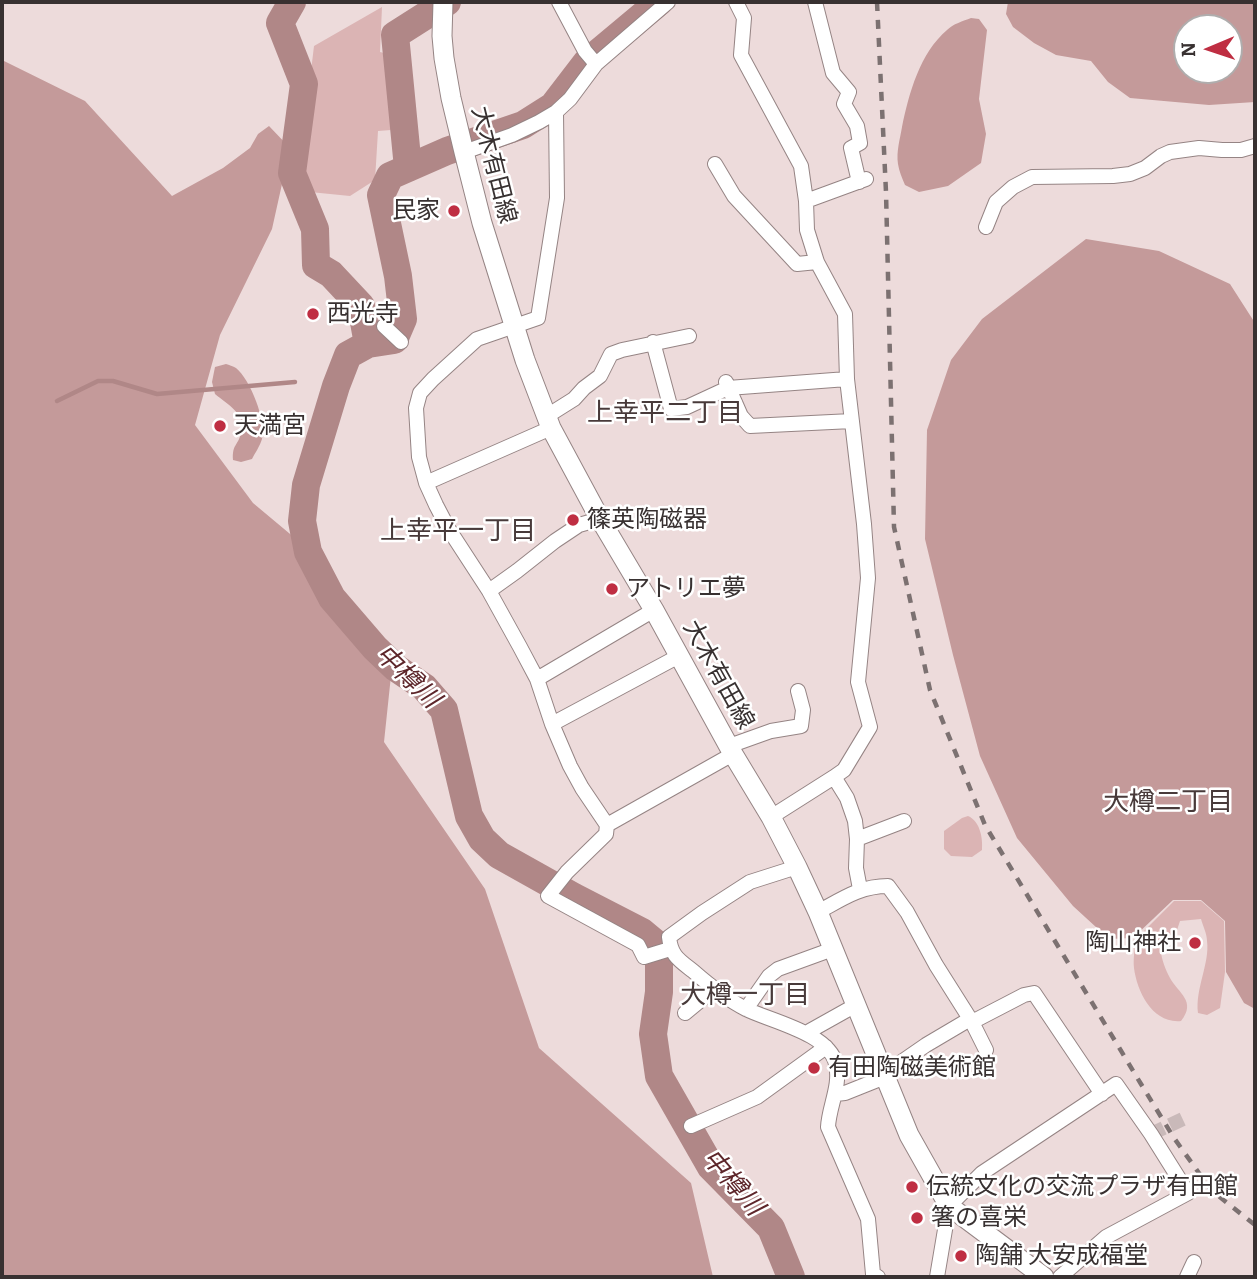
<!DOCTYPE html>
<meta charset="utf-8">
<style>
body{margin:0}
#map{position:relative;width:1257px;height:1279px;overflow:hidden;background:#eddbdb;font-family:Bitter,serif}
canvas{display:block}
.frame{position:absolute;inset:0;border:4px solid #383131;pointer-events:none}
.north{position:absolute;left:1173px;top:14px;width:70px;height:70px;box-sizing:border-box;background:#fff;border:2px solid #afadad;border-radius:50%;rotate:268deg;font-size:19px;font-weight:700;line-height:28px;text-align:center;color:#383131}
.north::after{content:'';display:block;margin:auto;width:24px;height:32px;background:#bf2e42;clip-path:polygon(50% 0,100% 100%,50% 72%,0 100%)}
</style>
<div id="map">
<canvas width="1257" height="1279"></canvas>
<div class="frame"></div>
<div class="north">N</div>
</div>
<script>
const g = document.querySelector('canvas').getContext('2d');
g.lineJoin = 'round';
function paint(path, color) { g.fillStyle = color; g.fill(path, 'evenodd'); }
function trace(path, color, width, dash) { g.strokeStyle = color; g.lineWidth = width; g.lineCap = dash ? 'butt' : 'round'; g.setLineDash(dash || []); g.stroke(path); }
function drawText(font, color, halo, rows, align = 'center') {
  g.font = font + ' Bitter,"Noto Sans JP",serif'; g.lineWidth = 5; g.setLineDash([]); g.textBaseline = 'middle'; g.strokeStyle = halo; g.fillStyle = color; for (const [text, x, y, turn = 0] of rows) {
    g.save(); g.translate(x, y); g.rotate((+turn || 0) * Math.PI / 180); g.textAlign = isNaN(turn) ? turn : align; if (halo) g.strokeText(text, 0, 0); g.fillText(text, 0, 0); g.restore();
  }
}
paint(new Path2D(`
 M 382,7 L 380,52 L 388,54 L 391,130 L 378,131 L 375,180 L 350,196 L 310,192 L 299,171 L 314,46 Z
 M 968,816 C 980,821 983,838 982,850 L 972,857 L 951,856 L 944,849 L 944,831 L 962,818 Z
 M 1174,901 L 1201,901 L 1224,921 L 1225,972 L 1220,1008 L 1207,1015 L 1198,1013 C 1195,989 1210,963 1207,941 C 1207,934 1203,926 1201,919 L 1180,921 L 1177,930 L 1163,940 C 1162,944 1160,948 1161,951 C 1161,958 1166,971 1170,978 C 1178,993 1197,1001 1181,1021 C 1153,1024 1137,992 1134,968 C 1133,959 1135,949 1135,940 Z`), '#dbb4b4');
paint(new Path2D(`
 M 1008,2 L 1255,2 L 1255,102 L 1209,105 L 1130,98 L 1108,82 L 1091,61 L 1056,55 L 1034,43 L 1013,27 L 1006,14 ZM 1187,28 L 1229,28 L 1229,70 L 1187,70 Z
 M 971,18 L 979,19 L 987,30 L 979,99 L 986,134 L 981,163 L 948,186 L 919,192 L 905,185 C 902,178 899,171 898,164 C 896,152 900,139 902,127 C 909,93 920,53 947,30 C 953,24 963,21 971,18 Z
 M 2,60 L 85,101 L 172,196 L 223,168 L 250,148 L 258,134 L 269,126 L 290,148 L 272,229 L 220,335 L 195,425 L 253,503 L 320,559 L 392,666 L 384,742 L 485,889 L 539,1048 L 691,1183 L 713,1277 L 2,1277 Z
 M 1086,239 L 1159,251 L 1230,284 L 1255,323 L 1255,1009 L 1244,1003 L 1226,972 L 1225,921 L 1201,900 L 1173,900 L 1133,938 L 1109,939 L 1073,906 L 1017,838 L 980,756 L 953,655 L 925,539 L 927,430 L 951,360 L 982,319 Z
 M 226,364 C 229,365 233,366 236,368 C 250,379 267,422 262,439 C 260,446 255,453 252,459 L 241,462 L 233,460 C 232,444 238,446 241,433 C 247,414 227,404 215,394 L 212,382 L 215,367 Z`), '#c49a9a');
trace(new Path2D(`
 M 57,401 L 98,381 L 113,381 L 157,394 L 295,382`), '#b08787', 4.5);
trace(new Path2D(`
 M 292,2 L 280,23 L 304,84 L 292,173 L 315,229 L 316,265 L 331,274 L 361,306 L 368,344
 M 659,2 L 586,63 L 553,106 L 523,125 L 447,151 L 390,176 L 381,195 L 398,276 L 403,319 L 394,340 L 368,344 L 348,355 L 336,386 L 306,485 L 302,521 L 308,552 L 332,598 L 375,648 L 396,668 L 424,687 L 444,710 L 469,816 L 482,839 L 499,855 L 574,897 L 642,932 L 654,942 L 659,962 L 659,992 L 653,1034 L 659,1076 L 711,1167 L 771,1228 L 791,1277
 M 408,168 L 395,35 L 447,2`), '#b08787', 28);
trace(new Path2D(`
 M 1151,1134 L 1185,1118`), '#c9b9b9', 14, [14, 7]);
const street = new Path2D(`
 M 559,2 L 585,51 L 596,64
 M 736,2 L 744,18 L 741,55 L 801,166 L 806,201 L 807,230 L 817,262 L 845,314 L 847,379 L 864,524 L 868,578 L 858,682 L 870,727 L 844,770 L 834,777
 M 815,2 L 833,73 L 849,92 L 844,104 L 857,126 L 860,143 L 851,148 L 859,182
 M 556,112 L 557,198 L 538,318 L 477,339 L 433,379 L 420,393 L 416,408 L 419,457 L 426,483 L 436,505 L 448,528 L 489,591 L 520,647 L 537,679 L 552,724 L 570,766 L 582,788 L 607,825 L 606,834 L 567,872 L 548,896 L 638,945 L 644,957 L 670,949
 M 464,152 L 512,135 L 539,122 L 556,112 L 570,99 L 596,64 L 668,2
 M 715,164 L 734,196 L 797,264 L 817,262
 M 806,201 L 866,179
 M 986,227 L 996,202 L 1013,187 L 1032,177 L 1113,176 L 1130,174 L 1145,168 L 1161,156 L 1170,152 L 1199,148 L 1222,150 L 1241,150 L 1255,146
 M 384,326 L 401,342
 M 653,342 L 671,409 L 687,407 L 728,388 L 847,379
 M 726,382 L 741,416 L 750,426 L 852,421
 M 547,416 L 574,399 L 584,388 L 600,376 L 611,354 L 622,350 L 689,336
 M 426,483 L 551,428
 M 489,591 L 517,571 L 555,541 L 579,525 L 600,519
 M 537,679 L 654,610
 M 552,724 L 679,656
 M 729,746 L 771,731 L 801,726 L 803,710 L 798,691
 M 771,817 L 834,777 L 847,798 L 855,821 L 857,839 L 856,868 L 860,889
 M 607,825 L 733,754
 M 857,839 L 904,821
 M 797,867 L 750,882 L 702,913 L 669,937 C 671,956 679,960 693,971 C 709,985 726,999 746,1009 C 770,1021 829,1033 836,1064 C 841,1086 829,1106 828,1127 L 868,1219 L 873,1274 L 878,1277
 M 818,912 C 842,899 860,886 888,886 L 907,912 L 936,965 L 972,1022 L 986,1050
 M 746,1009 L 769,976 L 778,969 L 833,949
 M 685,1013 L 714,989
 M 972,1022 L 1024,995 L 1034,993 L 1102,1094
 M 806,1033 L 856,1005
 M 884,1074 L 926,1045 L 970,1019
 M 836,1094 L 845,1093 L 885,1077
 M 691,1126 L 757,1097 L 826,1047
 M 937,1277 L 949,1206 L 982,1173 L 1116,1084 L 1151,1134 L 1188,1193 L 1106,1237 L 1060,1277
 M 1187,1277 L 1194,1262`);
const secondary = new Path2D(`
 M 443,2 L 442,36 L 444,58 L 451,98 L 464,152 L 482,223 L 525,360 L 551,428 L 600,519 L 654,610 L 733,754 L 771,817 L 797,867 L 818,912 L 909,1135 L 949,1206 L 1044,1277`);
trace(street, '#958484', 16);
trace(secondary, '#958484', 21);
trace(street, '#fff', 14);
trace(secondary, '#fff', 19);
trace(new Path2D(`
 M 877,2 L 886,192 L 894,527 L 930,690 L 985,825 L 1141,1084 L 1174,1138 L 1211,1190 L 1255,1225`), '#7c7171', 4.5, [9, 9]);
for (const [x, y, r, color] of [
 [454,211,7,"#bf2e42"],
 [313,314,7,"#bf2e42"],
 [220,426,7,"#bf2e42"],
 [573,520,7,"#bf2e42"],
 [612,589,7,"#bf2e42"],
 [1195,943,7,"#bf2e42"],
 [814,1068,7,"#bf2e42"],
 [912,1187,7,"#bf2e42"],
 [917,1218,7,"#bf2e42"],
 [961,1256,7,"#bf2e42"]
]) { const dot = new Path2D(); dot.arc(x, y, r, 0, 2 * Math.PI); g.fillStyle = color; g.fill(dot); trace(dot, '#fff', 2.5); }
drawText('24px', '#383131', '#fff', [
 ["大木有田線",493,165,76],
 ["大木有田線",718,675,61]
]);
drawText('24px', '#383131', '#fff', [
 ["民家",440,211,"right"],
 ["西光寺",327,314],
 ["天満宮",234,426],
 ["篠英陶磁器",587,520],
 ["アトリエ夢",626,589],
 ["陶山神社",1181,943,"right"],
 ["有田陶磁美術館",828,1068],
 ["伝統文化の交流プラザ有田館",926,1187],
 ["箸の喜栄",931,1218],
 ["陶舗 大安成福堂",975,1256]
], 'left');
drawText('26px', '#483a3a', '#fff', [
 ["上幸平二丁目",665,414],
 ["上幸平一丁目",458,532],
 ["大樽二丁目",1168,803],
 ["大樽一丁目",745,996]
]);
drawText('italic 26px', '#5d262a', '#fff', [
 ["中樽川",407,677,44],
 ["中樽川",732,1183,49]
]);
</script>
